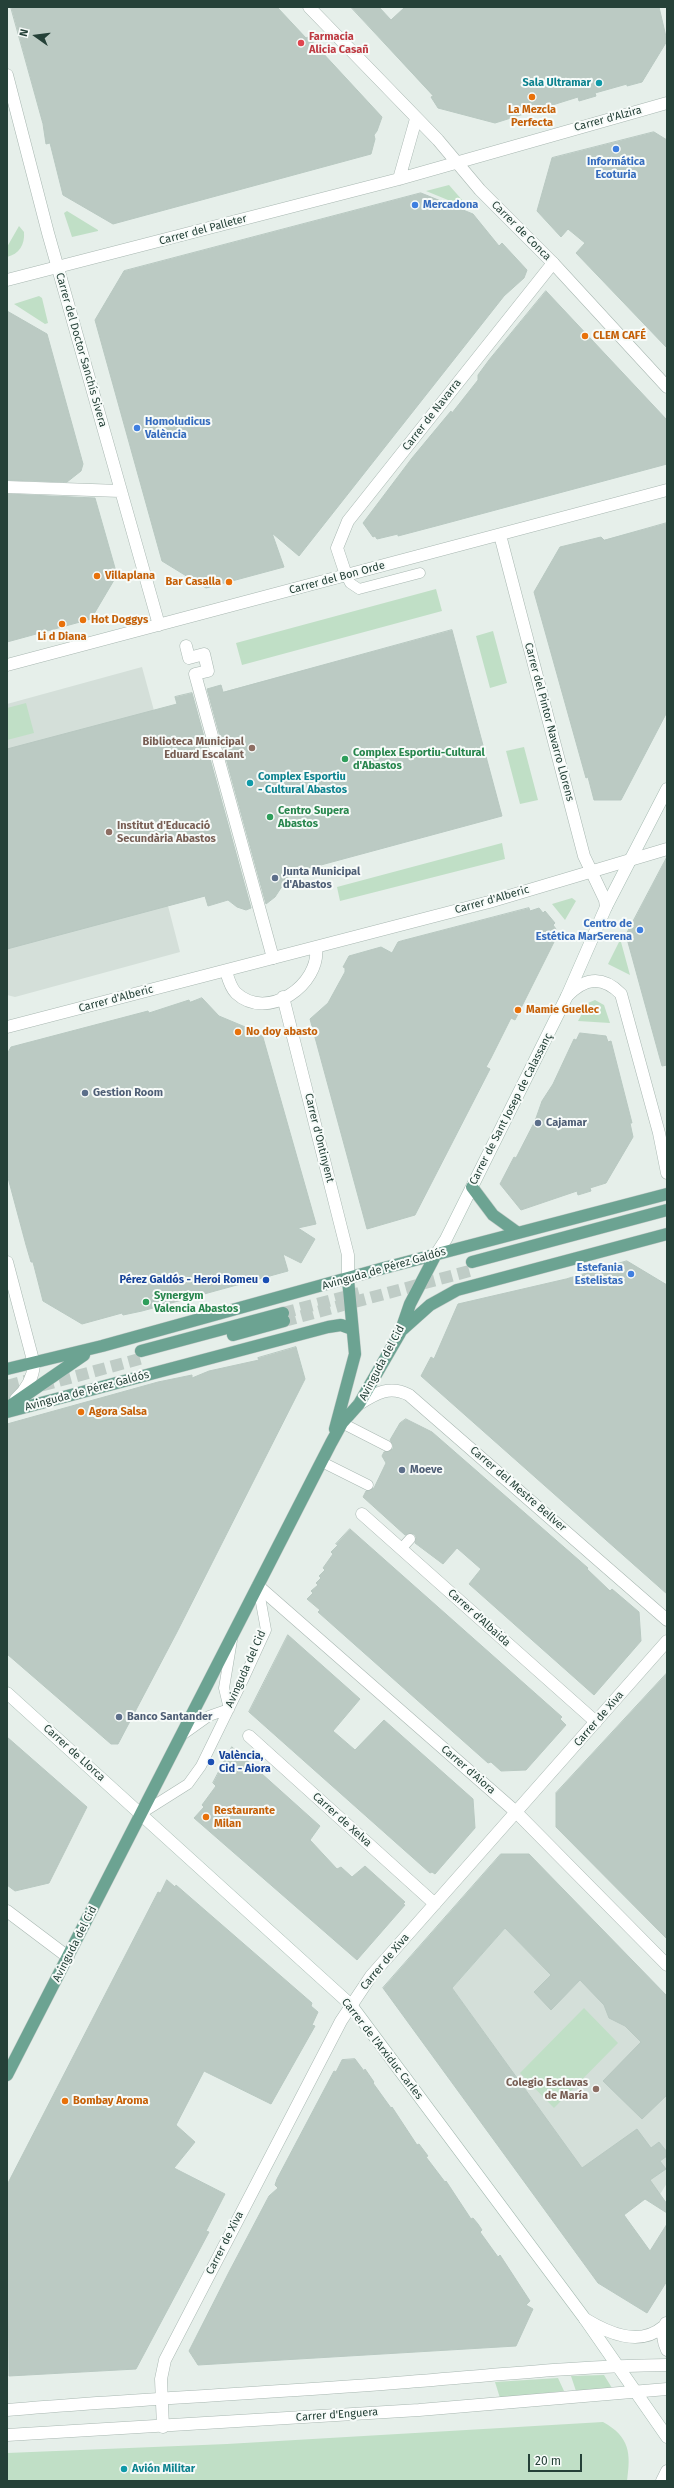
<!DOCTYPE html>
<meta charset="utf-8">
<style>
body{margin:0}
#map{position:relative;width:674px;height:2488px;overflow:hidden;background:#e6efea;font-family:"Fira Sans",sans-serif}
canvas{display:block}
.frame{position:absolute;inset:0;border:8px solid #254138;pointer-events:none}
.north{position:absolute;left:16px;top:16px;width:40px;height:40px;-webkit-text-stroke:3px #f7fbf9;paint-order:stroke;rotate:284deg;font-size:11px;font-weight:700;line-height:16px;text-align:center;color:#254138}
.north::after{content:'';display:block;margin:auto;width:14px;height:18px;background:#254138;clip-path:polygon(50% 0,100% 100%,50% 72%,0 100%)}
.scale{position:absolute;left:528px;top:2454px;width:54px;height:18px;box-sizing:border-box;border:2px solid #254138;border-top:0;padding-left:5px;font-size:12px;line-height:14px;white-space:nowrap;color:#254138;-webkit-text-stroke:3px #f7fbf9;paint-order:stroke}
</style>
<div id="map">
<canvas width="674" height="2488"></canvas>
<div class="frame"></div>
<div class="north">N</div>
<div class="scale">20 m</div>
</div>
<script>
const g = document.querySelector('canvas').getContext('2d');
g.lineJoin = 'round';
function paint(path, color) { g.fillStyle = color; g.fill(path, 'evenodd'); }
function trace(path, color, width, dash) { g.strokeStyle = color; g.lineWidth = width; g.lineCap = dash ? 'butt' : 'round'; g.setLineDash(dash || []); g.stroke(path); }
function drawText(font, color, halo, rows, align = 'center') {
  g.font = font + ' "Fira Sans",sans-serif'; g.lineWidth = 4; g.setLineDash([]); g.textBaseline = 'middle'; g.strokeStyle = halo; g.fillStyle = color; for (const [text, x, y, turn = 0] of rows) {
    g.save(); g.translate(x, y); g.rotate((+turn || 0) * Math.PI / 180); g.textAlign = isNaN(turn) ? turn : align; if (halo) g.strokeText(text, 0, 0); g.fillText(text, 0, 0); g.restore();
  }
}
paint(new Path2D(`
 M 142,667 L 205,896 L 168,906 L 180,952 L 15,997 L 7,995 L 7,704 Z
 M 505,1928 L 568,1992 L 616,1945 L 667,1996 L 667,2183 L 659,2196 L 653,2193 L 618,2219 L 452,1988 Z`), '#d4dfd9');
paint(new Path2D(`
 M 449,185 L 470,209 L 426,191 Z
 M 67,211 L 98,230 L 98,231 L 72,237 L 64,213 Z
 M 19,226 L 24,232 C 25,245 19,254 7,257 L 7,247 Z
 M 39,296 L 42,298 L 48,323 L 45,324 L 14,304 Z
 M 436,589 L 442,611 L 242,665 L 236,643 Z
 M 493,631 L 507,683 L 490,688 L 476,636 Z
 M 26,703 L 34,733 L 7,740 L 7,708 Z
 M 524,747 L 538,800 L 520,804 L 506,751 Z
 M 502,843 L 505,859 L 340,901 L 337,887 Z
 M 572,898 L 576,901 L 565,920 L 552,904 Z
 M 619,942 L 621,942 L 630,975 L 608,964 Z
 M 595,1000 L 604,1005 L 610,1023 L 578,1021 L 588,1003 Z
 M 584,2008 L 618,2043 L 554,2108 L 520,2073 Z
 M 604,2375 L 612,2388 L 576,2391 L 571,2376 Z
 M 558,2378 L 564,2391 L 500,2398 L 495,2382 Z
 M 603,2422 C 630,2437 631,2453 627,2481 L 7,2481 L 7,2453 L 227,2444 Z`), '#c0dfc6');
const building = new Path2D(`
 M 11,7 L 277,7 L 306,38 L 308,37 L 382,117 L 377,131 L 374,135 L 375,139 L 371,154 L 113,224 L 63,195 L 50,143 L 46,144 L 43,124 Z
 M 351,7 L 379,7 L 391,20 L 405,7 L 659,7 L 667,41 L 642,82 L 627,86 L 627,84 L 595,93 L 596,96 L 579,101 L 578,97 L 495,123 L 438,108 L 431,97 L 433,96 Z
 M 654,132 L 667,140 L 667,348 L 576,253 L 585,243 L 568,229 L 561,237 L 537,211 L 552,158 Z
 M 421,193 L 473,214 L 499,246 L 502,243 L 527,270 L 524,278 L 504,296 L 299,556 L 272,533 L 284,567 L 206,588 L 162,561 L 95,320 L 124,271 Z
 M 546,291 L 667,420 L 667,464 L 436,526 L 398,536 L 398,534 L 377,539 L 375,536 L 373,537 L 363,523 L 412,458 L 451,411 L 452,413 L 478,380 L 478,375 L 489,360 Z
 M 7,311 L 47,334 L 83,464 L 81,471 L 67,482 L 7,480 Z
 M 7,494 L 95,498 L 117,575 L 91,619 L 7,642 Z
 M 667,523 L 667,712 L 621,800 L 594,800 L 588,777 L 586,778 L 534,592 L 560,547 L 601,537 L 604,540 Z
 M 452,630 L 502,816 L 295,872 L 294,868 L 275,897 L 266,904 L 207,689 L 221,685 L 223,692 Z
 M 192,693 L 251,908 L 246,910 L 237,907 L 228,900 L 208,906 L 205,896 L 7,949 L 7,749 L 177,704 L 175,697 Z
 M 667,857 L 667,1065 L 662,1066 L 626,935 Z
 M 529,908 L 530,911 L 539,908 L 543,913 L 545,911 L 555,923 L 553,925 L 556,929 L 552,938 L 555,940 L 515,1020 L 511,1018 L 491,1058 L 486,1067 L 490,1069 L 415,1215 L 367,1229 L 310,1019 L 328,1003 L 345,972 L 345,968 L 343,967 L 349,956 L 381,947 L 392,953 L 398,942 L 401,941 Z
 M 202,998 L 219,1016 L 262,1034 L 316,1224 L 298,1228 L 315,1239 L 301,1263 L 283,1254 L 288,1271 L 142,1311 L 123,1315 L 122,1313 L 82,1324 L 43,1301 L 33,1262 L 31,1262 L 26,1245 L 7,1174 L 7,1054 L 11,1047 L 148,1011 L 149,1013 L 189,1000 L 190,1002 Z
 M 580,1033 L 606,1036 L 608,1042 L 611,1041 L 632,1123 L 630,1123 L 633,1137 L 606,1183 L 590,1188 L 591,1191 L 578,1195 L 577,1191 L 521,1210 L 500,1184 L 514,1157 L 516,1158 L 535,1121 L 542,1101 L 553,1084 L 574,1039 L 576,1040 Z
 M 627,1261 L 667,1285 L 667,1594 L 421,1376 L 431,1357 L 434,1359 L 458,1304 L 566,1279 Z
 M 296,1347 L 305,1379 L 177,1632 L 118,1744 L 111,1744 L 7,1654 L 7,1424 L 158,1382 L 192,1375 L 192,1378 L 209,1371 L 259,1360 L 258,1358 Z
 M 406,1419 L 432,1432 L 588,1568 L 587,1569 L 610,1591 L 612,1589 L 639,1612 L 641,1641 L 594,1695 L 469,1584 L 481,1569 L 457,1548 L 443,1564 L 415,1543 L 416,1537 L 414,1534 L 405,1535 L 363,1497 L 366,1491 L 374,1488 L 386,1463 L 382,1456 L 384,1452 L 393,1449 L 393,1445 L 390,1440 L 400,1423 Z
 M 350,1529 L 562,1717 L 560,1719 L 566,1725 L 526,1770 L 501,1771 L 491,1762 L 488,1763 L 318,1612 L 320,1610 L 307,1599 L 313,1593 L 311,1591 L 318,1585 L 316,1583 L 321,1578 L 319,1576 L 325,1570 L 323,1568 L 333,1554 L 331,1552 L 338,1545 L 336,1544 Z
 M 288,1635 L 360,1699 L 333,1731 L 355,1750 L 384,1720 L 473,1799 L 475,1828 L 435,1874 L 432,1872 L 430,1873 L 249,1712 Z
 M 667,1673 L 667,1939 L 556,1827 L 556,1793 Z
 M 7,1737 L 87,1807 L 49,1883 L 15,1891 L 7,1885 Z
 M 232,1747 L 320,1826 L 310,1840 L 337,1869 L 341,1867 L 352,1877 L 365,1866 L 405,1902 L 403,1904 L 405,1905 L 357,1960 L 194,1818 L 204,1807 L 202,1805 L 216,1786 L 213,1783 Z
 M 501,1854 L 529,1854 L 667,1996 L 667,2095 L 642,2119 L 603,2081 L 641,2042 L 625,2026 L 609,2018 L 604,2005 L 580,1980 L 551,2010 L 534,1992 L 551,1975 L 505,1928 L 452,1988 L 582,2168 L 637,2129 L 651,2148 L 659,2142 L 667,2152 L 667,2156 L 660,2161 L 666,2169 L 650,2180 L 667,2204 L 667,2213 L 645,2199 L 624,2215 L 650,2251 L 667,2224 L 667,2281 L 647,2313 L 598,2283 L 383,1988 Z
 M 167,1880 L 175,1887 L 176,1885 L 312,2003 L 311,2006 L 318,2012 L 312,2025 L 315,2026 L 271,2104 L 204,2071 L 176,2125 L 195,2142 L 174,2168 L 225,2194 L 206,2231 L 209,2232 L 136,2369 L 9,2376 L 7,2185 L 158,1892 L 160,1893 Z
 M 355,2059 L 364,2071 L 365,2069 L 374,2082 L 373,2083 L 391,2108 L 392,2107 L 417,2145 L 419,2144 L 428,2156 L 426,2157 L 445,2182 L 446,2181 L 471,2219 L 473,2218 L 478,2224 L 482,2230 L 480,2232 L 498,2257 L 500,2255 L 530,2301 L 526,2305 L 533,2309 L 516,2346 L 198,2365 L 189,2351 L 229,2272 L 269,2196 L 278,2188 L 275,2185 L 277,2179 L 334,2071 L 336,2072 L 342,2060 Z`);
paint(building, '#bbcac3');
trace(building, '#b8c8c1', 1);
trace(new Path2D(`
 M 283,1313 L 359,1293
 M 284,1321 L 473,1270
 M 7,1386 L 33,1379
 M 7,1395 L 143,1358`), '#bfccc6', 12, [12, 6]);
const service = new Path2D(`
 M 346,575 L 350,583 L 359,589 L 420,573
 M 342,1423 L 387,1446
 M 322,1462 L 368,1485
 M 401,1549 L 410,1539
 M 181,1736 L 209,1716 L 229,1709 L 224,1688 L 232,1640
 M 142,1813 L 188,1784 L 201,1766 L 244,1678 L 266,1630 L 258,1586`);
const pedestrian = new Path2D(`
 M 186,646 L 189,658 L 204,654 L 208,671 L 195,674 L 273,958`);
const minor = new Path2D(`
 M 7,75 L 48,233 L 159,625
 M 399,179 L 416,119
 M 7,280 L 399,179 L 667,103
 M 7,487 L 120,491
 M 500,535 L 584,856 L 605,900 L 606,907
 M 346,575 L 337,548 L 348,521 L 553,263
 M 7,665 L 667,490
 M 226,971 C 228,978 230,987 236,993 C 267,1022 321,985 316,947
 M 567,996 C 585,978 602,975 621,994 L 659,1133 L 667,1173
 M 283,997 L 348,1255 L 348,1279
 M 7,1027 L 489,902 L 667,849
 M 7,1262 L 34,1364 C 33,1378 26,1390 16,1399
 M 359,1404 C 376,1393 390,1385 409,1395 L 667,1620
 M 362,1514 L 596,1722
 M 249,1736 L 435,1904
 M 7,1911 L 68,1957
 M 585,2319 C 608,2333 639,2347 663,2327
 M 666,2323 C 661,2331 663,2342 667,2350
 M 163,2427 L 161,2379 L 165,2360 L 341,2021 L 371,1976 L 667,1641`);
const tertiary = new Path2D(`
 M 309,7 L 438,140 L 480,190 L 553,263 L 667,387
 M 258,1586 L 516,1812 L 667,1965
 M 7,2410 C 136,2399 266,2393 395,2383 C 486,2376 576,2366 667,2365
 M 7,2435 L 419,2410 L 667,2389
 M 662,2481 L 667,2471`);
const secondary = new Path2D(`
 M 435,1256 L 446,1239 L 567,996 L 606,907 L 667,789
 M 7,1693 L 351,2005 L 585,2319 L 667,2437`);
const primary = new Path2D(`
 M 472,1187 L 493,1215 L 518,1233
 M 472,1262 L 667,1210
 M 402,1330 L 430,1305 L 457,1290 L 667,1234
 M 233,1335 L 284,1321
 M 141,1351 L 283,1313
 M 7,1369 L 102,1346 L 384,1268 L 667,1194
 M 7,1408 L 84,1355
 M 7,1412 L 328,1327 L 341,1325 L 352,1329
 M 335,1429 L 355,1354 L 348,1279
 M 7,2075 L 331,1443 L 342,1423 L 359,1404 L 400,1333 L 410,1304 L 435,1256`);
trace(service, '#a8b7b1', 11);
trace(pedestrian, '#a8b7b1', 13);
trace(minor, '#a8b7b1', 13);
trace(tertiary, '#a8b7b1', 13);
trace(secondary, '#a5bab1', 13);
trace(primary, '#c2cac7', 13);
trace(service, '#fff', 10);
trace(pedestrian, '#fff', 12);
trace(minor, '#fff', 12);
trace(tertiary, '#fff', 12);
trace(secondary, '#fff', 12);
trace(primary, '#6ca392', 12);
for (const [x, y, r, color] of [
 [301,43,4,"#e0444e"],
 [599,83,4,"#0f9aa8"],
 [532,97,4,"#e8710a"],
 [616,149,4,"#3f7fe0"],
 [415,205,4,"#3f7fe0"],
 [585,336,4,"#e8710a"],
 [137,428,4,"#3f7fe0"],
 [97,576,4,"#e8710a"],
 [229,582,4,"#e8710a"],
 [83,620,4,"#e8710a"],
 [62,624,4,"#e8710a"],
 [252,748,4,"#8d6e63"],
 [345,759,4,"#2e9e5b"],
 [250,783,4,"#0f9aa8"],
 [270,817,4,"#2e9e5b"],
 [109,832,4,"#8d6e63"],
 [275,878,4,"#5c6f8a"],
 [640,930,4,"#3f7fe0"],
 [518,1010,4,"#e8710a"],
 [238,1032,4,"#e8710a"],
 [85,1093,4,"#5c6f8a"],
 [538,1123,4,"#5c6f8a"],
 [631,1274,4,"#3f7fe0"],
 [266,1280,4,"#1a4fb4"],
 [146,1302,4,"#2e9e5b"],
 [81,1412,4,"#e8710a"],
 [402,1470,4,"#5c6f8a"],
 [119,1717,4,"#5c6f8a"],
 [211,1762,4,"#1a4fb4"],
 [206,1817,4,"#e8710a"],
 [596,2089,4,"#8d6e63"],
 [65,2101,4,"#e8710a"],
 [124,2469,4,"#0f9aa8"]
]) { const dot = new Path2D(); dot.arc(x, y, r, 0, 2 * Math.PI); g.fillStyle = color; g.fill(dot); trace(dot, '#f7fbf9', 1.5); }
drawText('bold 11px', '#be3a42', '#f7fbf9', [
 ["Farmacia",309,37],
 ["Alicia Casañ",309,50]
], 'left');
drawText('bold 11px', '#0d838f', '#f7fbf9', [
 ["Sala Ultramar",591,83,"right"],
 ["Complex Esportiu",258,777],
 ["- Cultural Abastos",258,790],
 ["Avión Militar",132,2469]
], 'left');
drawText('bold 11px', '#c56008', '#f7fbf9', [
 ["La Mezcla",532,110,"center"],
 ["Perfecta",532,123,"center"],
 ["CLEM CAFÉ",593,336],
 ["Villaplana",105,576],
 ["Bar Casalla",221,582,"right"],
 ["Hot Doggys",91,620],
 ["Li d Diana",62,637,"center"],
 ["Mamie Guellec",526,1010],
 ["No doy abasto",246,1032],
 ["Agora Salsa",89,1412],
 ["Restaurante",214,1811],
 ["Milan",214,1824],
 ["Bombay Aroma",73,2101]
], 'left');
drawText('11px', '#254138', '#f7fbf9', [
 ["Carrer d'Alzira",608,119,-15],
 ["Carrer del Palleter",203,230,-15],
 ["Carrer de Conca",521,231,45],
 ["Carrer del Doctor Sanchís Sivera",81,350,74],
 ["Carrer de Navarra",432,415,-52],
 ["Carrer del Bon Orde",337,578,-15],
 ["Carrer del Pintor Navarro Llorens",549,722,75],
 ["Carrer d'Alberic",492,900,-16],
 ["Carrer d'Alberic",116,999,-15],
 ["Carrer de Sant Josep de Calassanç",511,1109,-63],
 ["Carrer d'Ontinyent",319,1138,76],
 ["Avinguda de Pérez Galdós",384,1269,-16],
 ["Avinguda del Cid",382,1363,-62],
 ["Avinguda de Pérez Galdós",87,1391,-15],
 ["Carrer del Mestre Bellver",518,1489,41],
 ["Carrer d'Albaida",479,1618,42],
 ["Avinguda del Cid",246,1669,-66],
 ["Carrer de Xiva",599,1719,-49],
 ["Carrer de Llorca",74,1753,42],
 ["Carrer d'Aiora",468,1770,41],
 ["Carrer de Xelva",342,1820,42],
 ["Avinguda del Cid",75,1944,-63],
 ["Carrer de Xiva",385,1962,-50],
 ["Carrer de l'Arxiduc Carles",382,2049,52],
 ["Carrer de Xiva",225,2243,-63],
 ["Carrer d'Enguera",337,2415,-4]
]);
drawText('bold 11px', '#366cbe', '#f7fbf9', [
 ["Informática",616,162,"center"],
 ["Ecoturia",616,175,"center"],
 ["Mercadona",423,205],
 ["Homoludicus",145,422],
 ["València",145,435],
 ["Centro de",632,924,"right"],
 ["Estética MarSerena",632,937,"right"],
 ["Estefania",623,1268,"right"],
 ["Estelistas",623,1281,"right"]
], 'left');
drawText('bold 11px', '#785e54', '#f7fbf9', [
 ["Biblioteca Municipal",244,742],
 ["Eduard Escalant",244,755],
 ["Institut d'Educació",117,826,"left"],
 ["Secundària Abastos",117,839,"left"],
 ["Colegio Esclavas",588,2083],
 ["de María",588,2096]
], 'right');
drawText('bold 11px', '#27864d', '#f7fbf9', [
 ["Complex Esportiu-Cultural",353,753],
 ["d'Abastos",353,766],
 ["Centro Supera",278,811],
 ["Abastos",278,824],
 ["Synergym",154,1296],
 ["Valencia Abastos",154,1309]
], 'left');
drawText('bold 11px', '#4e5e75', '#f7fbf9', [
 ["Junta Municipal",283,872],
 ["d'Abastos",283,885],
 ["Gestion Room",93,1093],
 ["Cajamar",546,1123],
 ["Moeve",410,1470],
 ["Banco Santander",127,1717]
], 'left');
drawText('bold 11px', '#164399', '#f7fbf9', [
 ["Pérez Galdós - Heroi Romeu",258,1280],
 ["València,",219,1756,"left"],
 ["Cid - Aiora",219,1769,"left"]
], 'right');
</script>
